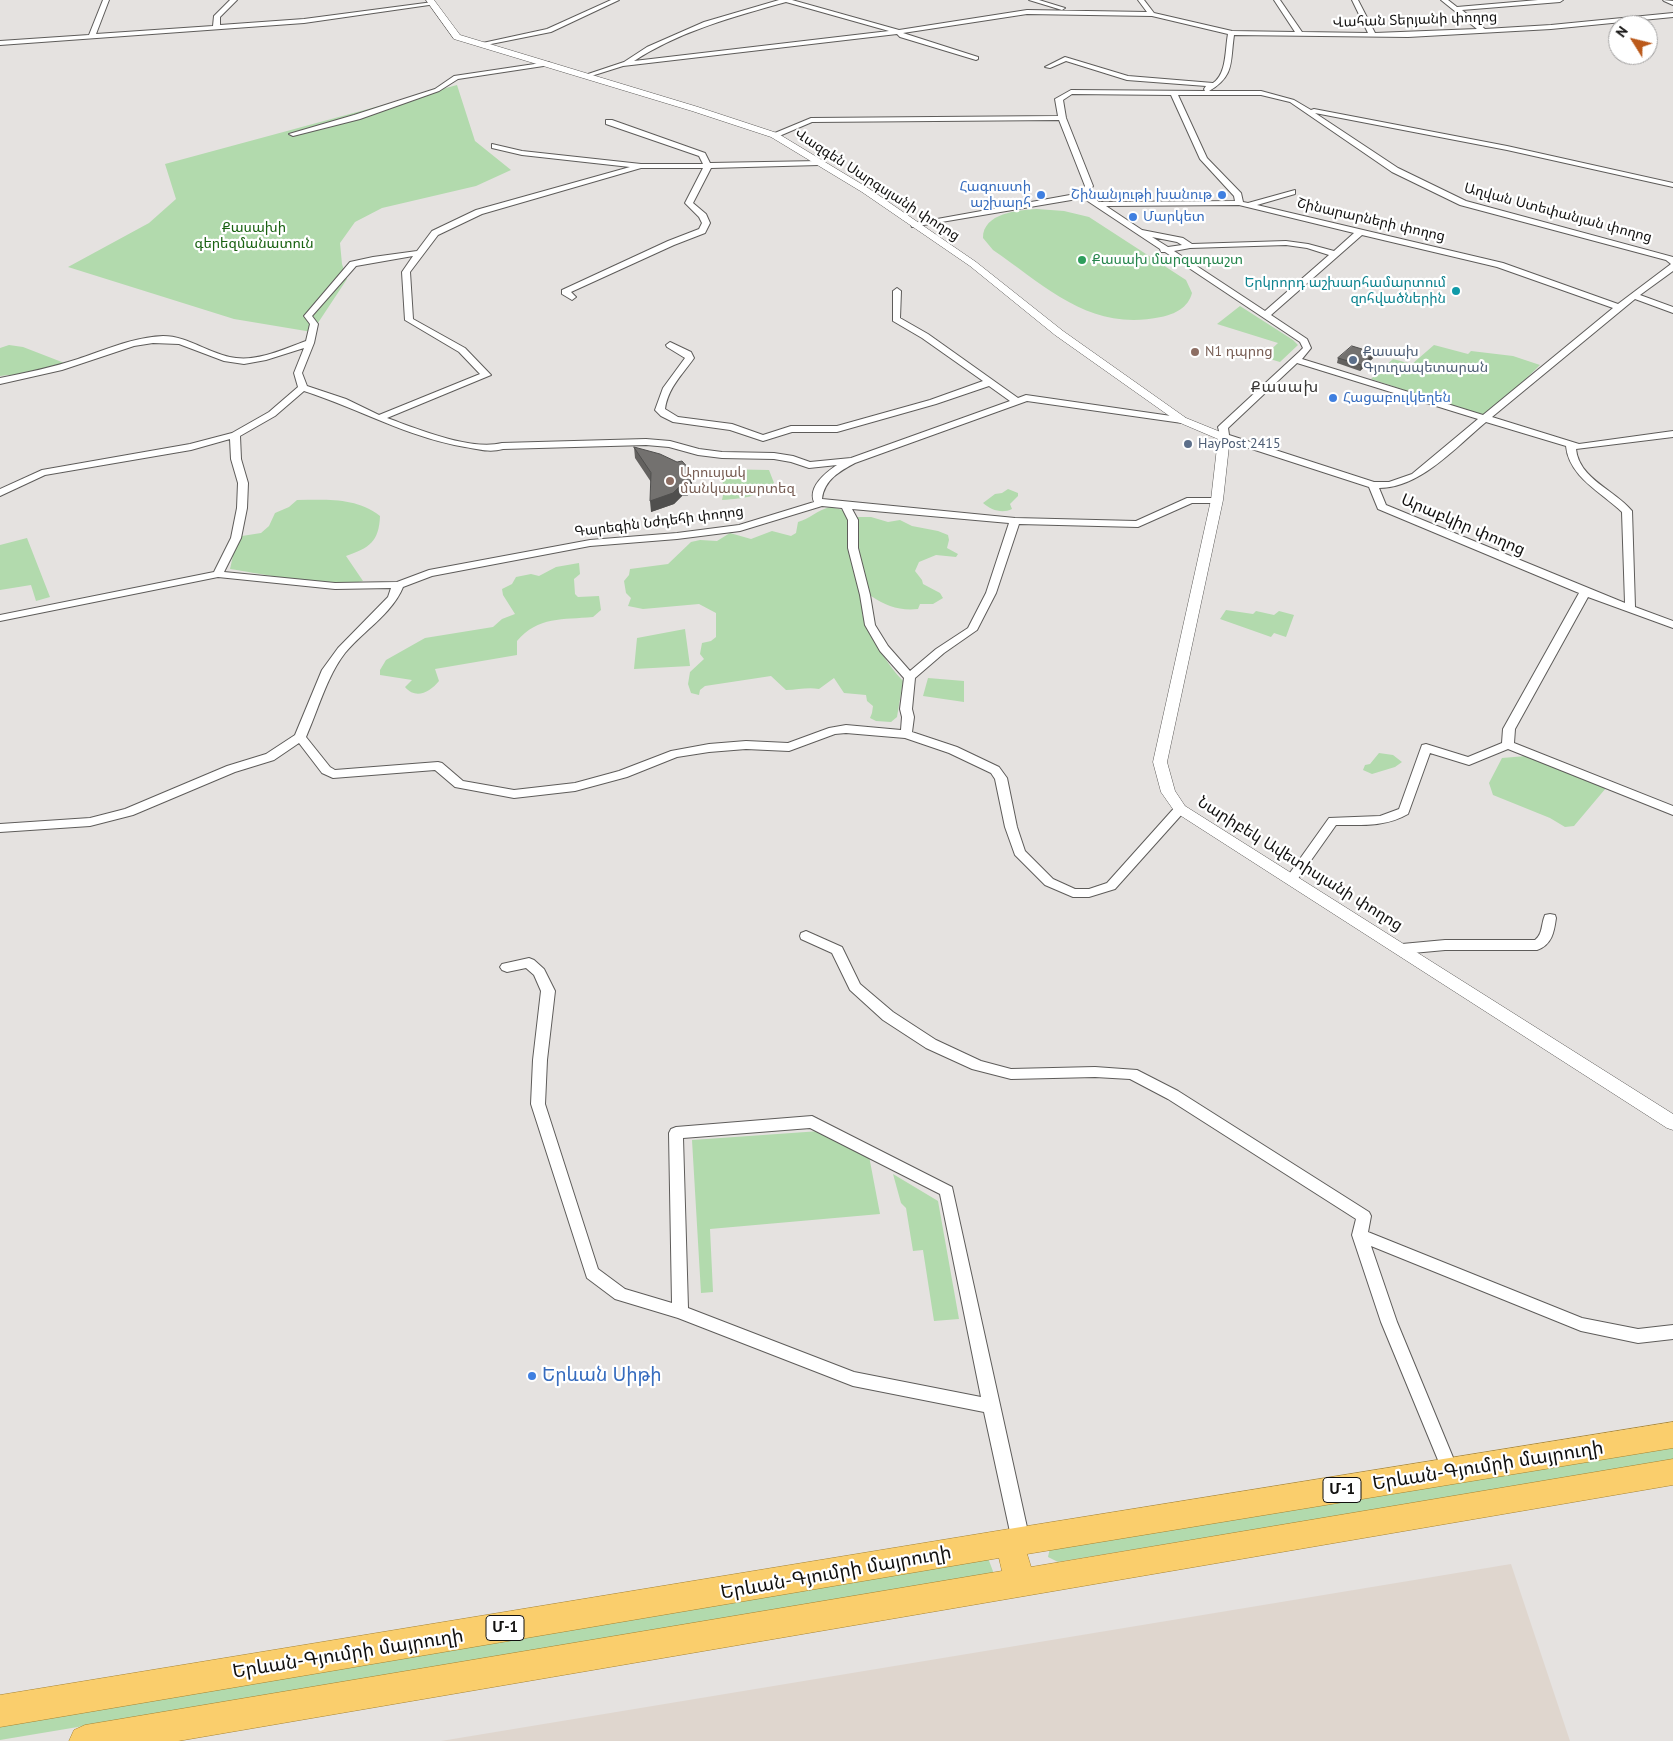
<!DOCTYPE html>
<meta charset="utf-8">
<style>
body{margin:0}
#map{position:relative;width:1673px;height:1741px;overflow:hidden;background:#e5e2e0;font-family:"PT Sans",sans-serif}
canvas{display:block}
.north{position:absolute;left:1608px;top:15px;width:50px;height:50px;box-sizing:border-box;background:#fff;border:1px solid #a09f9f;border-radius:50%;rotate:306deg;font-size:14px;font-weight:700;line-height:20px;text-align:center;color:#11100f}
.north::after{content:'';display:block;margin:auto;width:18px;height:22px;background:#bb5a1b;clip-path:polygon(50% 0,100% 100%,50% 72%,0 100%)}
</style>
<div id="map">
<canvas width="1673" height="1741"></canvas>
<div class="north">N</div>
</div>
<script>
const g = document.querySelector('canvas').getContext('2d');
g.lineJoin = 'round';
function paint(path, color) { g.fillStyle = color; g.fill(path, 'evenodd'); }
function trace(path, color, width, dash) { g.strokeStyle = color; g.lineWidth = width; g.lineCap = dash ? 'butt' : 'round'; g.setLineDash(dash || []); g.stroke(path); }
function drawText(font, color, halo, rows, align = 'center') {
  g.font = font + ' "PT Sans","Noto Sans Armenian",sans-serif'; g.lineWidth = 4.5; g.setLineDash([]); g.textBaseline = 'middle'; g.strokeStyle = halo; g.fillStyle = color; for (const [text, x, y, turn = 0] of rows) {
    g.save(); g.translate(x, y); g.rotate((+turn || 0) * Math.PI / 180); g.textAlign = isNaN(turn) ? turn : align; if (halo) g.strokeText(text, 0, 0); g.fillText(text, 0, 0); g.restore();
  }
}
paint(new Path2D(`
 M 1511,1564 L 1570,1741 L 441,1741 Z`), '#dfd6ce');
paint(new Path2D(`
 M 457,85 L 475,141 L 511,170 L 476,186 L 382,208 L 355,222 L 340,243 L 342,264 L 347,279 L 312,332 L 234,319 L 68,267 L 149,223 L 176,199 L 165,164 Z
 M 1037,209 L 1064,211 L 1089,217 L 1186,280 L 1192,293 C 1188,308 1175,314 1161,317 C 1090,332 1047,287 993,250 L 983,238 C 983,213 1018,210 1037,209 Z
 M 1240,306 L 1293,340 L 1298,345 L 1280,362 L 1263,357 L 1278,343 L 1217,324 Z
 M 9,345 L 23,347 L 67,364 L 12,377 L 8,375 L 0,376 L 0,348 Z
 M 1434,345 L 1468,354 L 1471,351 L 1513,356 L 1540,365 L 1487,417 L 1371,379 L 1393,359 L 1412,364 Z
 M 715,469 L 769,470 L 774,483 C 754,498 747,498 722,500 C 726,486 723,480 715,469 Z
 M 1008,489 L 1018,493 L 1018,496 L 1010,504 L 1012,509 C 1002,514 991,510 983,503 L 995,494 L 1002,493 Z
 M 297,500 C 327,500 355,497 380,516 C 379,542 369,548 346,556 L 363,581 C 334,589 263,574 230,569 L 234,551 L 242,536 L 261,533 L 269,526 L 275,513 L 289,507 Z
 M 830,507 L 843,510 L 857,517 L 871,517 L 888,522 L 900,520 L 912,526 L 938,531 L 948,535 L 949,540 L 947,548 L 958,554 L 956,557 L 936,555 L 919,562 L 915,571 L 922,580 L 923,584 L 940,593 L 943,598 L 933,604 L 920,604 L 918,609 C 900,611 886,606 871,596 L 862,614 C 872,638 885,662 903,681 L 897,717 L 891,722 L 876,721 L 870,718 L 872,713 L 873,706 L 867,701 L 866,695 L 844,693 L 834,678 L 819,689 C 807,687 798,690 786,690 L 771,676 L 705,686 L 700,690 L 699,695 L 691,693 L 688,684 L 690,672 L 704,659 L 700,654 L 702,643 L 711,641 L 716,637 L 716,613 L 699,604 L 643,609 L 628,606 L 631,598 L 626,593 L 624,581 L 629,575 L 630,569 L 668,564 L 691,542 L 700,540 L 717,541 L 730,533 L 751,539 L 772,531 L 791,536 L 796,533 L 798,522 C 810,519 817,510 830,507 Z
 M 27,538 L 50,597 L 36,601 L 31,585 L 0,590 L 0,545 Z
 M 579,563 L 580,574 L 574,579 L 575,594 L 578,597 L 599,596 L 601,610 L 593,617 C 563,620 538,616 517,641 L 517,655 L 435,669 L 439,681 C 430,692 416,700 405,687 L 412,680 L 380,675 L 380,670 L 386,660 L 425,638 L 493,627 L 502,619 L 515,614 L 503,595 L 502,589 L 512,584 L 516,577 L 531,574 L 539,576 L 556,567 Z
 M 1226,610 L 1253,614 L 1256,611 L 1274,615 L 1279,611 L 1294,615 L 1286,637 L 1274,633 L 1271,637 L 1220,619 Z
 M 685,629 L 690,666 L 634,669 L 637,638 Z
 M 928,678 L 964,681 L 964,702 L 923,696 Z
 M 1379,753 L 1393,755 L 1402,762 L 1395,767 L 1372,774 L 1363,770 L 1365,765 L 1370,764 Z
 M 1526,756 L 1606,788 L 1574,826 L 1565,827 L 1550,818 L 1493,795 L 1489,783 L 1502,758 Z
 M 820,1131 L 869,1156 L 880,1214 L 710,1229 L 713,1292 L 701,1293 L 692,1140 Z
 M 893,1174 L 938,1201 L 959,1319 L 934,1321 L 923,1250 L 913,1251 L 906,1208 L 901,1203 Z
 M 1673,1445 L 1673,1461 L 1058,1562 L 1048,1557 L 1050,1548 Z
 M 988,1558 L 994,1574 L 0,1740 L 0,1724 Z`), '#b2daad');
const minor = new Path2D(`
 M 103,0 L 109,0 L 96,34 L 213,26 L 214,16 L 230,0 L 237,0 L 220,17 L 220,25 L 304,19 L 433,2 L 436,4 L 304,23 L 0,45 L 0,41 L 89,35 Z
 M 611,0 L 619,0 L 551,32 L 481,46 L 478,44 L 547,29 Z
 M 779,0 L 792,0 L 899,30 L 1027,10 L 1147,12 L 1138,0 L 1144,0 L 1154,13 L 1232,31 L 1295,32 L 1274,0 L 1280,0 L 1302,32 L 1368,33 L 1352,0 L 1358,0 L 1375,33 L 1477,29 L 1441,0 L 1448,0 L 1457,7 L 1538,0 L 1563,0 L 1560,2 L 1462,10 L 1485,29 L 1551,25 L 1673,13 L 1673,17 L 1551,29 L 1408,37 L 1234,35 C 1230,62 1235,76 1209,91 L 1261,91 L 1294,100 L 1311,110 L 1314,109 L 1507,146 L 1673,183 L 1673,187 L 1507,150 L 1315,113 L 1398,168 L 1466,201 L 1673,257 L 1673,271 L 1640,295 L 1673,307 L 1673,313 L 1635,299 L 1492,417 L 1579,444 L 1673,431 L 1673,437 L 1576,449 C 1579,479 1615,490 1632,511 L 1635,607 L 1673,621 L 1673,628 L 1588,597 L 1515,729 L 1514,743 L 1673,806 L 1673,815 L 1508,749 L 1469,765 L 1430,753 L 1408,814 C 1386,827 1361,825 1336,825 L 1295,883 L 1287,883 L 1285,880 L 1287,877 L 1329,818 L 1380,816 L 1399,809 L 1422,745 L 1426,744 L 1468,757 L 1502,743 L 1503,729 L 1579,593 L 1378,509 L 1369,487 L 1221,439 L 1218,427 L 1220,425 L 1299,352 L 1303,348 L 1300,342 L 1165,252 L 1161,252 L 1160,249 L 1083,198 L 912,227 L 911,225 L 915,223 L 1081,193 L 1085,186 L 1059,120 L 812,122 L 777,137 L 770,135 L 811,118 L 1058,116 L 1055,99 L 1071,90 L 1205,91 L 1204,89 L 1206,86 L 1127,80 L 1066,61 L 1050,68 L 1045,67 L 1065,57 L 1128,76 L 1213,83 C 1227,74 1225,49 1228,34 L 1152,16 L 1027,14 L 903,33 L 978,57 L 978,59 L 976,60 L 900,37 L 897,34 L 623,66 L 585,78 L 582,76 L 624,62 L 647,47 L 704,22 ZM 786,2 L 889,31 L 634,61 C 680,31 733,17 786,2 ZM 1072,94 L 1171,95 L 1200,159 L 1234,196 L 1235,201 L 1099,202 L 1088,194 L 1093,186 L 1066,118 L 1063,100 ZM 1178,95 L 1261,95 L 1290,102 L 1392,172 L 1460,205 L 1666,260 L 1671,264 L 1618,304 L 1503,263 L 1257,205 L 1295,194 L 1295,190 L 1248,203 L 1243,202 L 1241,193 L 1207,158 ZM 1239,205 L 1354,233 L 1334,251 L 1308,244 L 1286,241 L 1192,244 L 1183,238 L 1142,230 L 1106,206 ZM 1362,235 L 1497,267 L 1613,308 L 1483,415 L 1302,359 L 1311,348 L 1307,339 L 1271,315 ZM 1152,237 L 1177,242 L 1182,245 L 1168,247 ZM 1286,245 L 1307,248 L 1329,255 L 1265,311 L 1174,251 L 1190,248 ZM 1297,363 L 1478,419 L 1412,474 L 1389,482 L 1374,482 L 1229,435 L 1228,428 ZM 1486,422 L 1566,446 C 1569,477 1601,492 1622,512 L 1625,603 L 1386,505 L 1379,488 C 1420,488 1456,447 1486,422 Z
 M 1029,0 L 1039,0 L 1065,8 L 1062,10 Z
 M 1663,0 L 1673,1 L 1673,5 L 1664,1 Z
 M 548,62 L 550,63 L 550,65 L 458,79 L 439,91 L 360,119 L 293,136 L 289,134 L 354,115 L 435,89 L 454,76 Z
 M 606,120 L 612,120 L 705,153 L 710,163 L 819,161 L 823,163 L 819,165 L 711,168 L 693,203 L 706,214 L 710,223 L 705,233 L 674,245 L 571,292 L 576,297 L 572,300 L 562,294 L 562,290 L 668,241 L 699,229 L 702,223 L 699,217 L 685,203 L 703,168 L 641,168 L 482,214 L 438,235 L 410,272 L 413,319 L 465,348 L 491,375 L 387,418 C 418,429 470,451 502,443 L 646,439 L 670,441 L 699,449 L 722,452 L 774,453 L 793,456 L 810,462 L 851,458 L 1010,401 L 989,386 L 936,404 L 837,432 L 792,432 L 763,441 L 730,430 L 673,422 L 661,416 L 655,410 L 663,388 L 685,358 L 667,347 L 666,345 L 670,342 L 691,352 L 694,358 C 682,375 668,388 665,409 L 678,417 L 732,424 L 763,435 L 791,426 L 837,426 L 930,400 L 983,381 L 922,338 L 893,321 L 893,291 L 897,288 L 901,291 L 900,318 L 928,334 L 1018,398 L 1026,395 L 1185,418 L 1185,422 L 1182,423 L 1027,401 L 855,463 C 840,471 824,480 822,499 L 1015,518 L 1136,521 L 1187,498 L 1220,498 L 1222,500 L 1217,503 L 1192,503 L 1138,527 L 1019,524 L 996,593 L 977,630 L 944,653 L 915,678 L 912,709 L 914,717 L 912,732 L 957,747 L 999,767 L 1007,778 L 1017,827 L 1025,851 L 1053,879 L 1075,889 L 1089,889 L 1107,883 L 1176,806 L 1184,806 L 1186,809 L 1184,812 L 1115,889 L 1089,897 L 1073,897 L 1045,885 L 1015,855 L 1005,827 L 995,779 L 991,773 L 949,753 L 905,738 L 846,733 L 835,734 L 789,751 L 746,749 L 709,752 L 677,757 L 627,777 L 575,791 L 514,798 L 455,787 L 435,770 L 333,778 L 322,773 L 299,743 L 274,760 L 235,772 L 133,815 L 90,826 L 0,832 L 0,824 L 90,818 L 125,809 L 227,766 L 266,754 L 295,735 L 322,670 L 338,648 L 388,597 L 391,588 L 335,589 L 218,577 L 0,621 L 0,615 L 214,572 L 231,538 L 237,508 L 238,483 L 231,459 L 230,439 L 191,450 L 45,475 L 0,496 L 0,489 L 42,470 L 190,444 L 232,433 L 269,412 L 298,387 L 294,373 L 304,348 L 266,360 L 244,364 L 224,361 L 179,344 L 153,343 L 134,346 L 62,370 L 0,384 L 0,378 C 26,373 53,367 78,359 C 105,350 134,337 163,336 C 189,336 210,355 236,358 C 259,361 284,349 306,341 L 310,324 L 304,316 L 350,262 L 373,257 L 417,251 L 432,231 L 476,210 L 630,167 L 522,155 L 492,148 L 492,144 L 522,151 L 641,164 L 703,164 L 699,156 L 606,124 ZM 413,256 L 402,272 L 405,320 L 459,352 L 480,374 L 379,415 L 346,399 L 307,386 L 302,373 L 314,343 L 318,324 L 312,316 L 356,266 ZM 304,391 C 360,409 407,437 465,447 C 478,449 489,453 503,449 L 646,445 L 669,447 L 698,455 L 722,458 L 774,459 L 791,462 L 809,468 L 837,465 C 825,473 808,487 814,502 L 739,525 L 677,533 L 590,540 L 429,570 L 397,582 L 335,583 L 224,572 L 241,538 L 247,508 L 248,483 L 241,459 L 240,436 L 275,416 ZM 822,506 L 842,508 L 848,520 L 848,548 L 860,595 L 865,625 L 880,651 L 904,678 L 900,709 L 902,717 L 901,730 L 846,725 L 829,728 L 788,743 L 746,741 L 709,744 L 671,751 L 619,771 L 575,783 L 514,790 L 463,781 L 442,763 L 438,762 L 335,770 L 330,767 L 306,737 C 318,710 327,676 345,653 C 363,631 392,614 403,587 L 432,576 L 590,546 L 677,539 L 740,531 ZM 852,509 L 1009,523 L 986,593 L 968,628 L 936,649 L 910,671 L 888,646 L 875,625 L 870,595 L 858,548 L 858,520 Z
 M 1550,914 L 1555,915 L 1556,918 C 1554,932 1552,945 1537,950 L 1445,950 L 1402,954 L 1397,952 L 1395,949 L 1397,946 L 1402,944 L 1445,940 L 1535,940 C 1543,934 1541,924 1545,915 Z
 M 806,931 L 842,947 L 860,984 L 893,1012 L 936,1040 L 981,1061 L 1011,1069 L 1095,1067 L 1137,1070 L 1178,1091 L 1369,1212 L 1371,1216 L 1368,1232 L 1582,1318 L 1638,1329 L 1673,1325 L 1673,1339 L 1638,1343 L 1581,1331 L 1371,1246 L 1397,1322 L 1459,1472 L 1457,1477 L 1451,1480 L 1445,1477 L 1381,1322 L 1352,1235 L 1356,1219 L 1168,1099 L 1130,1079 L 1095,1077 L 1011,1079 L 972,1069 L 926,1048 L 883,1020 L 850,990 L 832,953 L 801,939 L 800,936 L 801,933 Z
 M 529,958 L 534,960 L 544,969 L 555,991 L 547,1060 L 545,1104 L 598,1269 L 625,1289 L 672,1303 L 669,1133 L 671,1129 L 676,1127 L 812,1116 L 952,1187 L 1030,1541 L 1027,1547 L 1021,1549 L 1015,1547 L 1012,1541 L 984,1412 L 853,1386 L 678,1318 L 615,1299 L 587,1278 L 531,1104 L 533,1060 L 541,991 L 534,975 L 526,968 L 507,972 L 502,970 L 500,967 L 502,964 ZM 810,1128 L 940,1194 L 981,1397 L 854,1372 L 688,1308 L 683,1138 Z`);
const tertiary = new Path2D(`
 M 426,0 L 434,0 L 460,35 L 698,107 L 777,133 L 868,188 L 976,262 L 1063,331 L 1186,418 L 1228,435 L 1230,437 L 1223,500 L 1167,762 L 1175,791 L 1185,806 L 1673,1114 L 1673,1130 L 1667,1128 L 1175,812 L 1161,792 L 1153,762 L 1211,500 L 1218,439 L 1178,422 L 1055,335 L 970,266 L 862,192 L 771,137 L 692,111 L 454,39 Z`);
const trunk = new Path2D(`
 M 1673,1422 L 1673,1448 L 1027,1554 L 1031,1567 L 1673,1459 L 1673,1485 L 178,1741 L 69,1741 L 74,1730 L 85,1725 L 1002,1571 L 999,1558 L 0,1727 L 0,1695 L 1021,1527 Z`);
trace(minor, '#5e5c5a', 2);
trace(tertiary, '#5e5c5a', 1);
trace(trunk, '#a78433', 1);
paint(minor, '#fff');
paint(tertiary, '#fff');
paint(trunk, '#face6c');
paint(new Path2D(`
 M 1375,353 L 1373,358 L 1360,371 L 1337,363 L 1338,358 Z
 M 634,447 L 692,483 L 692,490 L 687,496 L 682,496 L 674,504 L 651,512 L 651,482 L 635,458 Z`), '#63615f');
paint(new Path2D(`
 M 1375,353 L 1373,358 L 1360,371 L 1361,365 Z
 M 692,472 L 692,490 L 687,496 L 687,485 Z
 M 681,485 L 682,496 L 674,504 L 651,512 L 650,501 Z`), '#504f4e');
const building = new Path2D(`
 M 1352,346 L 1375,353 L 1361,365 L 1338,358 Z
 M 634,447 L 660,454 L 677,462 L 682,461 L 692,472 L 692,479 L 687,485 L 681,485 L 673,493 L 650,501 L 651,473 Z`);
paint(building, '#73716f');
trace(building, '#504f4e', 1);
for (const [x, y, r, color] of [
 [1041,195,5,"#3f7fe0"],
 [1222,195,5,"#3f7fe0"],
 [1133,217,5,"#3f7fe0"],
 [1082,260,5,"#2e9e5b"],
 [1456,291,5,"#0f9aa8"],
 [1195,352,5,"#8d6e63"],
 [1353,360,5,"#5c6f8a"],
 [1333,398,5,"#3f7fe0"],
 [1188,444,5,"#5c6f8a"],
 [670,481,5,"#8d6e63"],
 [532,1376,5,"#3f7fe0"]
]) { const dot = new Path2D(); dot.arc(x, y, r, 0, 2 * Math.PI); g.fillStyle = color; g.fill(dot); trace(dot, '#fff', 2); }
drawText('14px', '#11100f', '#fff', [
 ["Վահան Տերյանի փողոց",1415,20,-2],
 ["Վազգեն Սարգսյանի փողոց",877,185,33],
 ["Աղվան Ստեփանյան փողոց",1558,213,15],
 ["Շինարարների փողոց",1371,220,13],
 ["Գարեգին Նժդեհի փողոց",659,522,-7]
]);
drawText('14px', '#366cbe', '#fff', [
 ["Հագուստի",1031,187],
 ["աշխարհ",1031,203],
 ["Շինանյութի խանութ",1212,195],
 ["Մարկետ",1143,217,"left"],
 ["Հացաբուլկեղեն",1343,398,"left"]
], 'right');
drawText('14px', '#1a6212', '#fff', [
 ["Քասախի",254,228],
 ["գերեզմանատուն",254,244]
]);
drawText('14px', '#27864d', '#fff', [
 ["Քասախ մարզադաշտ",1092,260]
], 'left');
drawText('14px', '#0d838f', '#fff', [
 ["Երկրորդ աշխարհամարտում",1446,283],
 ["զոհվածներին",1446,299]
], 'right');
drawText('14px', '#785e54', '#fff', [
 ["N1 դպրոց",1205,352],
 ["Արուսյակ",680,473],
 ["մանկապարտեզ",680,489]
], 'left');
drawText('14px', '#4e5e75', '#fff', [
 ["Քասախ",1363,352],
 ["Գյուղապետարան",1363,368],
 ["HayPost 2415",1198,444]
], 'left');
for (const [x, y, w] of [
 [1342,1490,38],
 [505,1628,38]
]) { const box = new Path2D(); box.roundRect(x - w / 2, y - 12.5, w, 25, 4); g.fillStyle = '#fff'; g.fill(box); trace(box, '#11100f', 1); }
drawText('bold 15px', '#11100f', null, [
 ["Մ-1",1342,1490],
 ["Մ-1",505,1628]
]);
g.letterSpacing = '1px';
drawText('16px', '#3a3836', '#fff', [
 ["Քասախ",1285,387]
]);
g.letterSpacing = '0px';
drawText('16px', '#11100f', '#fff', [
 ["Արաբկիր փողոց",1463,525,23],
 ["Նարիբեկ Ավետիսյանի փողոց",1300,864,32]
]);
drawText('19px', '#366cbe', '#fff', [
 ["Երևան Սիթի",542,1376]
], 'left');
drawText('19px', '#11100f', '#fff', [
 ["Երևան-Գյումրի մայրուղի",1488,1466,-9],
 ["Երևան-Գյումրի մայրուղի",836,1573,-10],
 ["Երևան-Գյումրի մայրուղի",348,1654,-9]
]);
</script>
